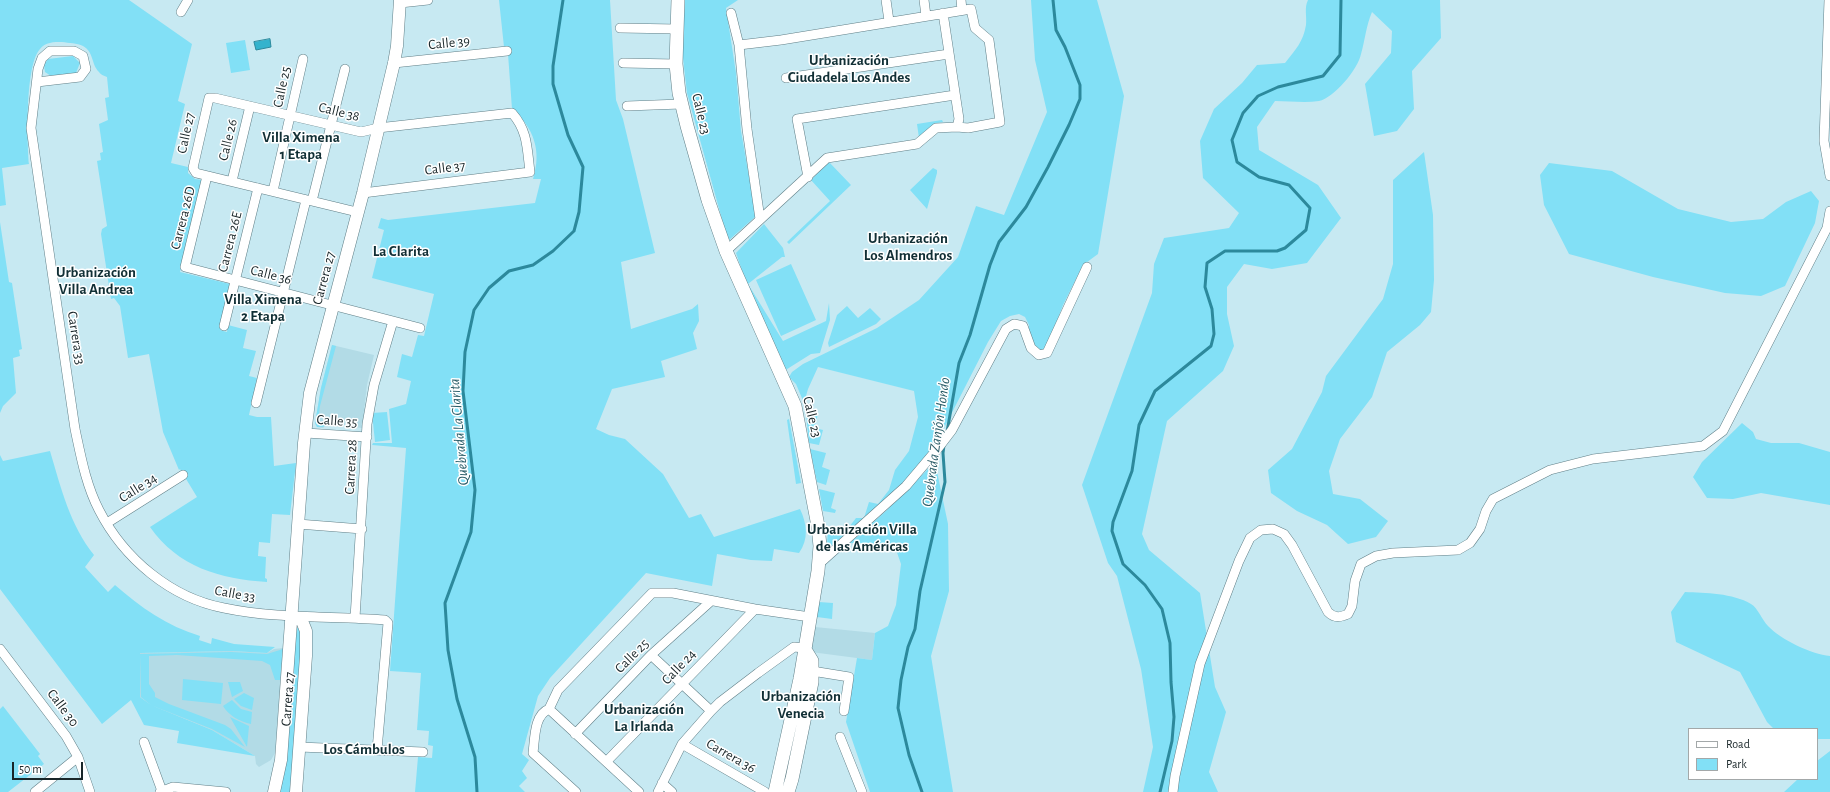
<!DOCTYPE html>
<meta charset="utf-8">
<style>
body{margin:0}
#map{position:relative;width:1830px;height:792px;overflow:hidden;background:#c7e9f2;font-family:"Alegreya Sans",sans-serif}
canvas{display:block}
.legend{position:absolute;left:1688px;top:728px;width:130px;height:52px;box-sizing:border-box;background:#fff;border:1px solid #a3a8a9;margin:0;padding:5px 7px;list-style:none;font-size:12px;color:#192629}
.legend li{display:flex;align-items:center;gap:8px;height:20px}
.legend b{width:20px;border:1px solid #a3a8a9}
.scale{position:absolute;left:12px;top:762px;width:71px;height:18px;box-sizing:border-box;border:2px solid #192629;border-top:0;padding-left:5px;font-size:12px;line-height:14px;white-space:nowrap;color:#192629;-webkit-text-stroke:3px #fff;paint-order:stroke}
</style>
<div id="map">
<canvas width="1830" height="792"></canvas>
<ul class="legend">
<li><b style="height:5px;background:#fff"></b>Road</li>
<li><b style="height:11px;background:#82e0f6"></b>Park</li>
</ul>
<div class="scale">50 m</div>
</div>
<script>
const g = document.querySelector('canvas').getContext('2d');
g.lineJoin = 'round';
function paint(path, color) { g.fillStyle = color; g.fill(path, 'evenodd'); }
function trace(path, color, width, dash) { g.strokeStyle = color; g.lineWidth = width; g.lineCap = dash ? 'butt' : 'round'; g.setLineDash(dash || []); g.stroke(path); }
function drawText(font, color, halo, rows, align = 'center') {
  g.font = font + ' "Alegreya Sans",sans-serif'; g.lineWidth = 3; g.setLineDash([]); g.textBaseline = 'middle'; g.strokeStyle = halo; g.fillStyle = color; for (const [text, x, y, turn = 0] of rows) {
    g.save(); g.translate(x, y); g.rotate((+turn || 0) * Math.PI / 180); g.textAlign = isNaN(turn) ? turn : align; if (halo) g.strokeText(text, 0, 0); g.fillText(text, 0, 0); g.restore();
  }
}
paint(new Path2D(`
 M 332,345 L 374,355 L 367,385 L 362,428 L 327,424 L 323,428 L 317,427 L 315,423 L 321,388 Z
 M 815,627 L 875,633 L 872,660 L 811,652 Z
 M 283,648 L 275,753 L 271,760 L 259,767 L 256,764 L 255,756 L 212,730 L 151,705 L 140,697 L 140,653 L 232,651 L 267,653 L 274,649 Z`), '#b2dbe6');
paint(new Path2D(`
 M 0,0 L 129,0 L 192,44 L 178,101 L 185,104 L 171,163 L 188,167 L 188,173 L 195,179 L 203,180 L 180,272 L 230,284 L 220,330 L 227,332 L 228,325 L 247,330 L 243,348 L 256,351 L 249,376 L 257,378 L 249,415 L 257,417 L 271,417 L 274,466 L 296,463 L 290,515 L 272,514 L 270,543 L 259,542 L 258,556 L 266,557 L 265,578 L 267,579 L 267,582 C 220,579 178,567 150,527 L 197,497 L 180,469 L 179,470 L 163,432 L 149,354 L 128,358 L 120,306 L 114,298 L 111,299 L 101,234 L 102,229 L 107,226 L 97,161 L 101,160 L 100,153 L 103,152 L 99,124 L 108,120 L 105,98 L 109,97 L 107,77 C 104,76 100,74 99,72 C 91,64 94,52 83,46 C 77,43 69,43 62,42 C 54,42 45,42 40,49 C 25,65 27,141 29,164 L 2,168 L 6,205 L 0,206 Z
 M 499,0 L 610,0 L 616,100 L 623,119 L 655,253 L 621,262 L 631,329 L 692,309 L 698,304 L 699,321 L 693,333 L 697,349 L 661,361 L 665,377 L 612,389 L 596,429 L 609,435 L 625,439 L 663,474 L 689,518 L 701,514 L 714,537 L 800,509 C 807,524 809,539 799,553 L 774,549 L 772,561 L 751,560 L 717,554 L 712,586 L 646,573 L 550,678 L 538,696 L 522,754 L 529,760 L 522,771 L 527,778 L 519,786 L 525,792 L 415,792 L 418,757 L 432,758 L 433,746 L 428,745 L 429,731 L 417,730 L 421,673 L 390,671 L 406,448 L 372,445 L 373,443 L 392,443 L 389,409 L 406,404 L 411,381 L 397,377 L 402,354 L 412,357 L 418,335 L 424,336 L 434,294 L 372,278 L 384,230 L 378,228 L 381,218 L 388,220 L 535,203 L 541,179 L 533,179 C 542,151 534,128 512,109 L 508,54 L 504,47 Z
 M 685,0 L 738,0 L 726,8 L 736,73 L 741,131 L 756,216 L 728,241 L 687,93 L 682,49 Z
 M 1031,0 L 1097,0 L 1124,96 L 1098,254 L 1083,265 L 1063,305 L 1051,337 L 1041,353 L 1034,348 L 1029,336 L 1029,325 L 1025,317 L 1019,314 L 1010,316 L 1001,321 L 988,342 L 936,444 L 904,485 L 826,556 L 828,531 L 840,534 L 841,531 L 846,531 L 856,518 L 864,518 L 869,502 L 878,504 L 889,490 L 895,470 L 909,451 L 918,417 L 914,391 L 818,367 L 808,389 L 804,403 L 796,384 L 789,377 L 792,372 L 803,364 L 877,328 L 919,300 L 958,257 L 976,206 L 1004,215 L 1047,112 L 1035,60 Z
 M 1308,0 L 1440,0 L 1441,38 L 1412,71 L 1414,109 L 1397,131 L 1374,136 L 1365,84 L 1391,53 L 1392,31 L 1372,12 C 1366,26 1365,40 1361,54 C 1358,69 1334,98 1319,101 C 1305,103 1289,101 1275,101 L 1257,127 L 1259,150 L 1318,185 L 1341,218 L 1307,263 L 1272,269 L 1244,264 L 1227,287 L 1227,314 L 1234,346 L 1223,371 L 1167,421 L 1142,534 L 1149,550 L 1200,593 L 1215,687 L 1226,712 L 1209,772 L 1218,792 L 1143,792 L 1153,747 L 1141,669 L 1117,576 L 1108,563 L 1082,485 L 1152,293 L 1154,264 L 1164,238 L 1229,228 L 1239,213 L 1203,178 L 1200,141 L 1214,109 L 1242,83 L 1257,65 L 1285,63 C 1296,49 1303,42 1306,25 C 1307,16 1304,8 1308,0 Z
 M 245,40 L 250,70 L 231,73 L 226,43 Z
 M 73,56 L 80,63 L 76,73 L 51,76 L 45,72 L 44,65 L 48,59 Z
 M 942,120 L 943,122 L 937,123 L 919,138 L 917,124 Z
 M 1424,152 L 1433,215 L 1434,280 L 1431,312 L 1420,325 L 1387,352 L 1372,397 L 1340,439 L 1329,471 L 1333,494 L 1360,499 L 1388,521 L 1376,537 L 1348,544 L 1327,525 L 1297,511 L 1271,493 L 1268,470 L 1292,449 L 1322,392 L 1326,376 L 1383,299 L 1393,264 L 1393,180 Z
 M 829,162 L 851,185 L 789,244 L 787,242 L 830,201 L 811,180 Z
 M 1549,163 L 1612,171 L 1678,209 L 1731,222 L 1763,219 L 1786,202 L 1811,191 L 1819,201 L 1815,223 L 1785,286 L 1761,296 L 1725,293 L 1653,277 L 1569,254 L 1544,205 L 1540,175 Z
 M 933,168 L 937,170 L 937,173 L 927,209 L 910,190 Z
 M 0,222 L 9,282 L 12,283 L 22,349 L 19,350 L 20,356 L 13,358 L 16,393 L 3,406 L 0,413 Z
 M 764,224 L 783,248 L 785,257 L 782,257 L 748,284 L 783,341 L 826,321 L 829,303 L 830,320 L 820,353 L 811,354 L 784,371 L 747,285 L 736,253 Z
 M 791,264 L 816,320 L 781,336 L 756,280 Z
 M 847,306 L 858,318 L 870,308 L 881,319 L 876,324 L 829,347 L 828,343 L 837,315 Z
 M 332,345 L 336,346 L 320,406 L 318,423 L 326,424 L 323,427 L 317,427 L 315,423 L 321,388 Z
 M 387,412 L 390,440 L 375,442 L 372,413 Z
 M 809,412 L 818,413 L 815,428 L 823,430 L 819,445 L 809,443 L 806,414 Z
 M 789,419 L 801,483 L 796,484 L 787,420 Z
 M 1742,423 L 1753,432 L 1756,439 L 1771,443 L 1799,443 L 1830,452 L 1830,505 L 1761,493 L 1733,499 L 1707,498 L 1693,477 L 1702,462 Z
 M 810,449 L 826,453 L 822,467 L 830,470 L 826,485 L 817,482 Z
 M 50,451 C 61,488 70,525 94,555 L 85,567 L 108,592 L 115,585 C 140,607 167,626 200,636 L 199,640 L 211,644 L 212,638 L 234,644 L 275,647 L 267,653 L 232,651 L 140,653 L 140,697 L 151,705 L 212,730 L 255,756 L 177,743 L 179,731 L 144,725 L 131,700 L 102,724 L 0,589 L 0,455 L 3,461 Z
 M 935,462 L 948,524 L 949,591 L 931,656 L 953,792 L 870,792 L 846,722 L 857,658 L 872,660 L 875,633 L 888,626 L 896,605 L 901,564 L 894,544 L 850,543 L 886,511 Z
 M 819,489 L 835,493 L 831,508 L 836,510 L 835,513 L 823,511 Z
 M 1685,592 C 1705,593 1733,593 1751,604 C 1758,608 1762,620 1768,626 C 1781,640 1811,654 1830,656 L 1830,739 L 1817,739 L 1817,729 L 1774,729 L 1767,722 L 1740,672 L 1676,642 L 1671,612 Z
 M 819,602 L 833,603 L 832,619 L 817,617 Z
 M 296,628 L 298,628 L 304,640 L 291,792 L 279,792 L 284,775 Z
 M 283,649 L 280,680 L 275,680 L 270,665 L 262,661 L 177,655 L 149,656 L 149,684 L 155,693 L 155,697 L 169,704 L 225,725 L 231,729 L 245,747 L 212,729 L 151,705 L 141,697 L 140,654 L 231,652 L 267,654 Z
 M 183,679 L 223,683 L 221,704 L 182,700 Z
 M 228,682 L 240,682 L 243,691 L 232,697 Z
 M 244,693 L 254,698 L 252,710 L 241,706 L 234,699 Z
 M 232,700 L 241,709 L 252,712 L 251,724 C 240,722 228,715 223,706 Z
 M 3,706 L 40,754 L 38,756 L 44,764 L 8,792 L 0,792 L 0,709 Z
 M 230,717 L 249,726 L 247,747 Z
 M 1830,751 L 1830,792 L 1784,792 L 1798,779 L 1817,779 L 1817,761 Z`), '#82e0f6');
const water = new Path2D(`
 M 270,39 L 271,47 L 256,50 L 254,42 Z`);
paint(water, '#34b3cd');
trace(water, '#2c899c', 1);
trace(new Path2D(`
 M 947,432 L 959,363 L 970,335 L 990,265 L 999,242 L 1026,207 L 1048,167 L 1069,125 L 1080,99 L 1080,85 L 1065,47 L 1056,30 L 1053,0
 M 477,792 L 475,757 L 457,699 L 448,650 L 445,603 L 471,532 L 475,490 L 463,391 L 465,352 L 474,310 L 489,288 L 509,271 L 533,265 L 553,251 L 574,231 L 579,212 L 583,167 L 568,135 L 553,84 L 553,66 L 563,0
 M 922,792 L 909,755 L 898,708 L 901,680 L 908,647 L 915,629 L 920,591 L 945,482 L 943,453 L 944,445
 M 1160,792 L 1172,741 L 1174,717 L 1171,682 L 1170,643 L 1162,609 L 1145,585 L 1123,564 L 1112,531 L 1113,522 L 1132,471 L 1139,425 L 1155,391 L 1211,346 L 1214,334 L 1212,309 L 1205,287 L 1207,263 L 1225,251 L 1277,251 L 1285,248 L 1306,230 L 1310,208 L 1289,185 L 1259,177 L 1237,162 L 1232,140 L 1243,113 L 1258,96 L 1278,87 L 1323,76 L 1340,55 L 1341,0`), '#2c899c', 3);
const minor = new Path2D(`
 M 886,0 L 889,21
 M 924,0 L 926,16
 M 961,0 L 962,10
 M 1829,0 L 1824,141 L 1830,176
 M 400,3 L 428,0
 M 181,12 L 188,0
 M 731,13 L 739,45 L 747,129 L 760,219
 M 943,13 L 959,119 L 957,127
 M 620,28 L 677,29
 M 394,63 L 507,51
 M 623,63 L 676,64
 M 786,78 L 949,54
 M 37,82 L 80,77 L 86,69 L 83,56 L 74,51 L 50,51 L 42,58 L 38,69 L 31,128 L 75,429 C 81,457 86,485 99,510 C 124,559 171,598 224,608 C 276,619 332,616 385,620 L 388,623 L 377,750
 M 627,106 L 681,104
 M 207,176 L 185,267 L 420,328
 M 808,177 L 797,119 L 955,95
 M 232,181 L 250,106
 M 273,191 L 303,59
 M 312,201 L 345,69
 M 357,212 L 196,173 L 193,168 L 209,98 L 215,98 L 361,132 L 378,128 L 512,113 C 528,131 527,149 530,172 L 363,193
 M 726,251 L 827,158 L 917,144 L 936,128 L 957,127 L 968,128 L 1000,122 L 989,40 L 975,28 L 971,9 L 781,40 L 739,45
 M 224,326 L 258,188
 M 256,403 L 306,200
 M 306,433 L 367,437
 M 107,523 L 183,475
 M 298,524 L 362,529
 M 819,564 L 906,486 L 939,447 L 952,430 L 1006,329 L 1014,324 L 1023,326 L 1031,348 L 1039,355 L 1047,353 L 1087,267
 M 355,618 L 367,424 L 374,385 L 393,321
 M 0,649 L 66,736 L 78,757 L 90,792
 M 651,655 L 711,711
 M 812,671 L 849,677 L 844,711
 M 549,709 L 639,792
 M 575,734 L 651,655 L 711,601
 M 840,737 L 862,792
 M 144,742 L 162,791
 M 682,744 L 765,792
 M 299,747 L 423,752
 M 607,761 L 755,609
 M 662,783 L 672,792
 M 35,792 L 78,757
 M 160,792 L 173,787 L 226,792
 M 576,792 L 533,753 C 535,738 534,715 549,709 L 558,690 L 652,593 L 673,593 L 755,609 L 810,617
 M 658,792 L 682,744 L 711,711 L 720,702 L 758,673 L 794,647 L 804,648
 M 1173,792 L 1175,776 L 1200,664 L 1239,561 L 1250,538 L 1261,530 L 1273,529 L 1284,534 L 1292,545 L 1328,612 C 1335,619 1341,617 1348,614 L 1352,606 L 1355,581 L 1361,564 L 1376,556 L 1393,553 L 1458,550 L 1470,543 L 1480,529 L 1486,511 L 1493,499 L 1550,470 L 1593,459 L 1703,446 L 1723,431 L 1827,228 L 1830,211`);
const tertiary = new Path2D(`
 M 291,615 L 302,621 L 306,631 L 306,656 L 296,792
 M 274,792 L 281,760 L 304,443 L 310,393 L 363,193 L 394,63 L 397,46 L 400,0`);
const secondary = new Path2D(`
 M 678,0 L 676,64 L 679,93 L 687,126 L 708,200 L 726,251 L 795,406 L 818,526 L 820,546 L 818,571 L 800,679 L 775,792
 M 788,792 L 792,779 L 812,682 L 812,661 L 804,648`);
trace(minor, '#607f87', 10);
trace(tertiary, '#607f87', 13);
trace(secondary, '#607f87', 14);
trace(minor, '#fff', 9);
trace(tertiary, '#fff', 12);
trace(secondary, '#fff', 13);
drawText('14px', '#192629', '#fff', [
 ["Calle 39",449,43,-6],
 ["Calle 25",282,87,-78],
 ["Calle 38",339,112,14],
 ["Calle 23",701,114,76],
 ["Calle 27",186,133,-78],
 ["Calle 26",228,140,-76],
 ["Calle 37",445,168,-7],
 ["Carrera 26D",183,218,-76],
 ["Carrera 26E",230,242,-76],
 ["Calle 36",271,275,14],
 ["Carrera 27",324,278,-75],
 ["Carrera 33",76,338,81],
 ["Calle 23",812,417,76],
 ["Calle 35",337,421,4],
 ["Carrera 28",351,467,-87],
 ["Calle 34",138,488,-32],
 ["Calle 33",235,594,10],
 ["Calle 25",632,656,-45],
 ["Calle 24",679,667,-46],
 ["Carrera 27",288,699,-86],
 ["Calle 30",63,708,53],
 ["Carrera 36",731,756,30]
]);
drawText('bold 15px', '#112f35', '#fff', [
 ["Urbanización",849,60],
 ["Ciudadela Los Andes",849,77],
 ["Villa Ximena",301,137],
 ["1 Etapa",301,154],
 ["Urbanización",908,238],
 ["Los Almendros",908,255],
 ["La Clarita",401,251],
 ["Urbanización",96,272],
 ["Villa Andrea",96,289],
 ["Villa Ximena",263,299],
 ["2 Etapa",263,316],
 ["Urbanización Villa",862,529],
 ["de las Américas",862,546],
 ["Urbanización",801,696],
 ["Venecia",801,713],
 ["Urbanización",644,709],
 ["La Irlanda",644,726],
 ["Los Cámbulos",364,749]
]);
drawText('italic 15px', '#2b5e69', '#fff', [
 ["Quebrada La Clarita",459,432,-95],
 ["Quebrada Zanjón Hondo",936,442,-82]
]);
</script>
